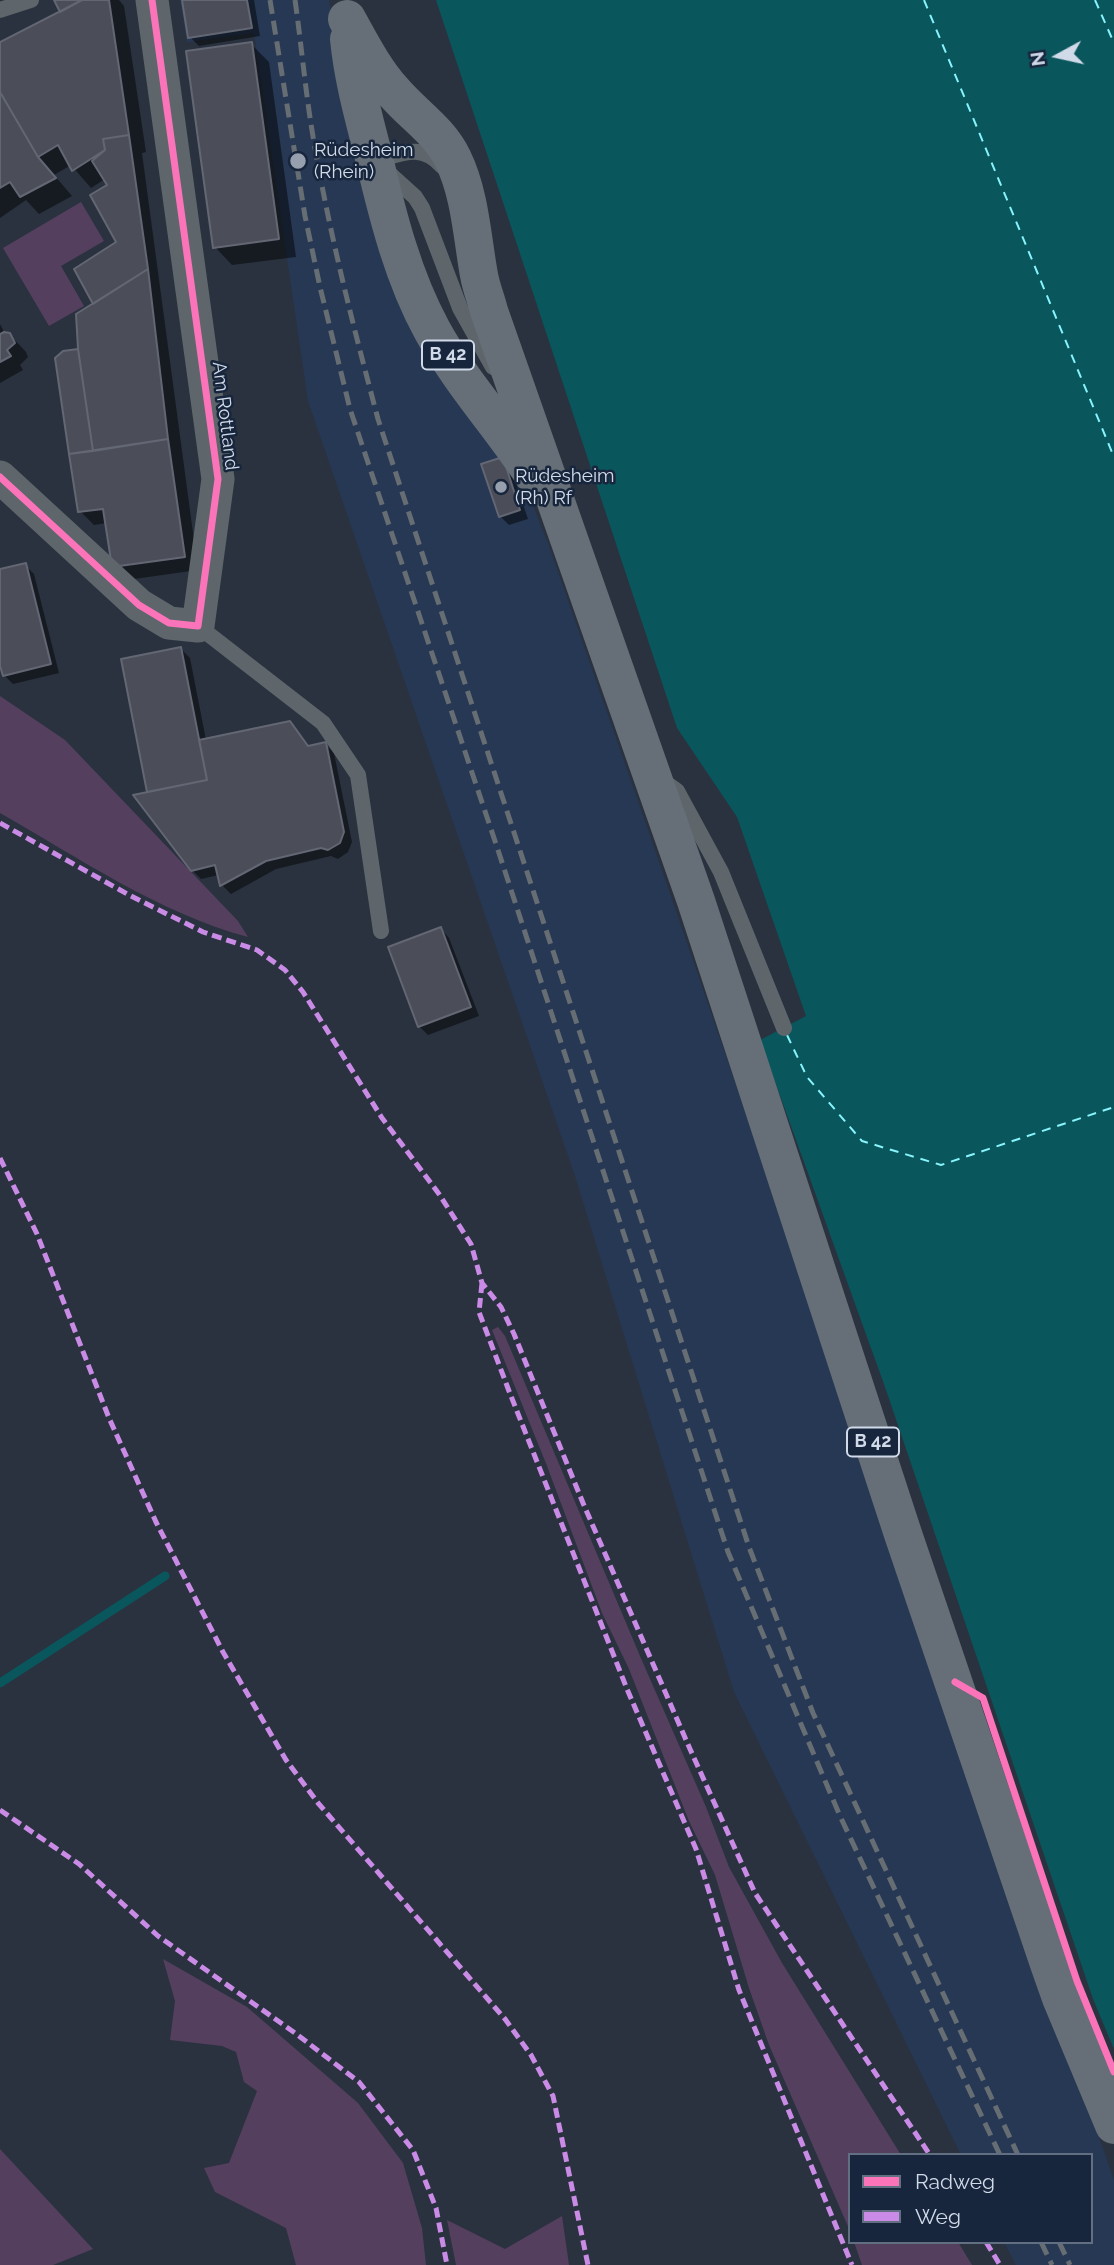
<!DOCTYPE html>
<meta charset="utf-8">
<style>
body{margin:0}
#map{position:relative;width:1114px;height:2265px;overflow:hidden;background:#2a323f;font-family:Raleway,sans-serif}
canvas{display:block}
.legend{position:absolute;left:848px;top:2153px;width:245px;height:91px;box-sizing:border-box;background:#18263d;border:2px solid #626e82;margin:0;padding:9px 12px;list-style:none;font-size:21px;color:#d0dae9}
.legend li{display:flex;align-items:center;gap:14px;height:35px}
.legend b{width:35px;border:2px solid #626e82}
.north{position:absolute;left:1023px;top:21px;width:70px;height:70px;-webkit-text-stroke:5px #18263d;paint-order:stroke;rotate:262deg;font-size:19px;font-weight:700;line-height:28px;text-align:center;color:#d0dae9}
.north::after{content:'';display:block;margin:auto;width:24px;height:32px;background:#d0dae9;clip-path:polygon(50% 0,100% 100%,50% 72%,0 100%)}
</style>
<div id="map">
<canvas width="1114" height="2265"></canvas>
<ul class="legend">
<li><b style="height:9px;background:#fb73b8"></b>Radweg</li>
<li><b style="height:9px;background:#ca8be6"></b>Weg</li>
</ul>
<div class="north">N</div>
</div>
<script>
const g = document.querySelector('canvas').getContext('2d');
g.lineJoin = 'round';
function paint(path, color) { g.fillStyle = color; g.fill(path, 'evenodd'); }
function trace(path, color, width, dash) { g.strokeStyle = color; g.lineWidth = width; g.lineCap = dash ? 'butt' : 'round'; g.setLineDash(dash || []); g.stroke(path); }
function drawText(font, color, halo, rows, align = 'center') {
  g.font = font + ' Raleway,sans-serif'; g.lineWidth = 5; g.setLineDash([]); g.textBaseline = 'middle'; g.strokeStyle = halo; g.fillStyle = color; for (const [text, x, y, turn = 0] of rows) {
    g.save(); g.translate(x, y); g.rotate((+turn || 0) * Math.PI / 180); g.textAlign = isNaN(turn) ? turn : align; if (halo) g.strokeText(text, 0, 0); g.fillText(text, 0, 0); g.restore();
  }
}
paint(new Path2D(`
 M 180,0 L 329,0 L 357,153 L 518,468 L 549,546 L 638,801 L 1114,2180 L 1114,2265 L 1016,2265 L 1004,2242 L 1091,2242 L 1091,2155 L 961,2155 L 734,1692 L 575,1176 L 308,401 L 254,33 L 187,42 Z`), '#273854');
paint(new Path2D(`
 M 81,202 L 104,241 L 61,266 L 84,306 L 49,326 L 3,248 Z
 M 0,696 L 65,740 L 238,921 L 248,937 C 159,913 79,858 0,813 Z
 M 498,1327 L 505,1336 L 640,1656 L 706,1807 L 729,1867 L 782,1963 L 901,2155 L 850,2155 L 850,2231 L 769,2045 L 749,1988 L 715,1875 L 689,1821 L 629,1669 L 602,1613 L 547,1466 L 492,1330 Z
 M 163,1959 L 247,2007 L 358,2103 L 403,2163 L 422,2228 L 426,2265 L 296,2265 L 286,2228 L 215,2192 L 204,2168 L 229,2163 L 257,2091 L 244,2082 L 236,2052 L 222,2046 L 170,2040 L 175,2001 Z
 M 0,2149 L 93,2249 L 53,2265 L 0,2265 Z
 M 562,2216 L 569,2265 L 456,2265 L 447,2220 L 505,2249 Z
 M 854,2242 L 958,2242 L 972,2265 L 862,2265 Z`), '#553f5f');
paint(new Path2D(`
 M 436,0 L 1114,0 L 1114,2049 L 1093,1999 L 885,1387 L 760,1040 L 806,1016 L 737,817 L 677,728 Z`), '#0a565d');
paint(new Path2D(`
 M 55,0 L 119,0 L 124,6 L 146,152 L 142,153 L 198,570 L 127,580 L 113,566 L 107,523 L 94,525 L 80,511 L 80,350 L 118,243 L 109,185 L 105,179 L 91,188 L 71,165 L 54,175 L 72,196 L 39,214 L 26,200 L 0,218 L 0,43 L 62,11 Z
 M 184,0 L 254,0 L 260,36 L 199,46 L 190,37 Z
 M 251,44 L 269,62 L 296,257 L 232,265 L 215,247 Z
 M 0,324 L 5,334 L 12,337 L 26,352 L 28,357 L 20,365 L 23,370 L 0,383 Z
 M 483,466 L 511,468 L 528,519 L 509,525 L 500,516 Z
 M 25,565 L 34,574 L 59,673 L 13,684 L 4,675 L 0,659 L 0,571 Z
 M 181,649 L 190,658 L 206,740 L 289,723 L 310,748 L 325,744 L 334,753 L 352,842 L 348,852 L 338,859 L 331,856 L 276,869 L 231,894 L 222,885 L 219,875 L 201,879 L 192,870 L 149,793 L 123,660 Z
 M 441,929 L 449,938 L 479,1016 L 428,1035 L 419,1026 Z`), '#0007');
trace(new Path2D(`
 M 0,1683 L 165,1576`), '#0a565d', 9);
trace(new Path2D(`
 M 924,0 L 1114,457
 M 1095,0 L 1114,43
 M 787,1035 L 807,1077 L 862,1141 L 941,1165 L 1114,1107`), '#87f3fb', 2, [9, 7]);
const building = new Path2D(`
 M 54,0 L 82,0 L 60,12 Z
 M 82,0 L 109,0 L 129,135 L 103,139 L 105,150 L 72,171 L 58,145 L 38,157 L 0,92 L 0,42 Z
 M 182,0 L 247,0 L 252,28 L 188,38 Z
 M 252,42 L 279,239 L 213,248 L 186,51 Z
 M 0,92 L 38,157 L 56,178 L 20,197 L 10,182 L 0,188 Z
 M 129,135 L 148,269 L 93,304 L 74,269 L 116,242 L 90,195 L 107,185 L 92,161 L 105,150 L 103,139 Z
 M 148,269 L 168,439 L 93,451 L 78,349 L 76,314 Z
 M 4,332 L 10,333 L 15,343 L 7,350 L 11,356 L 0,362 L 0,334 Z
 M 78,349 L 93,451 L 69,454 L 55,358 L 63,351 Z
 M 168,439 L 185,557 L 112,567 L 103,509 L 78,512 L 69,454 Z
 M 503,457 L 520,510 L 499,517 L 481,464 Z
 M 26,563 L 51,664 L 3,676 L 0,666 L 0,569 Z
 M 181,647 L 207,780 L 147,792 L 121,659 Z
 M 290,721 L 308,746 L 326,742 L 344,832 L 340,843 L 328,850 L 321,848 L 266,861 L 220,886 L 215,865 L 191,871 L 133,795 L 207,780 L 199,740 Z
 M 441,927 L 471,1007 L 418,1027 L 388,947 Z`);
paint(building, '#4b4e59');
trace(building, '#636673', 2);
trace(new Path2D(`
 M 0,10 L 31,0
 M 374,161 C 401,154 421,142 442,166
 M 384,169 L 415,197 L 422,208 L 460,308 L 493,367
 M 198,626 L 323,723 L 358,775 L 381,931
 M 663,781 L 677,791 L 721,872 L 784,1028`), '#5e666b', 16);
trace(new Path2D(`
 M 0,477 L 139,605 L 169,623 L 198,626 L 218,479 L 152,0`), '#5e666b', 33);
trace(new Path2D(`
 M 347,19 C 361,44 374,70 393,91 C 413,115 439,130 453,159 C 470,194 472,236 479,275 C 481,287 486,299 489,311 L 696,901 L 903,1534 L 1049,1964 L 1061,1998 L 1114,2125
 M 349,39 C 353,80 364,118 374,158 C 388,217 403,277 432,330 C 461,383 503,428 536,479`), '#666f77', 38);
trace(new Path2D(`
 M 270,0 L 305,216 L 320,287 L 350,409 L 496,844 L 728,1552 L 840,1816 L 1000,2155
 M 295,0 C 302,49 306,99 315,148 C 331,240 354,329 378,419 L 749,1547 L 813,1713 L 1018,2155
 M 1041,2242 L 1052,2265
 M 1059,2242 L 1070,2265`), '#666d73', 5, [14, 7]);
trace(new Path2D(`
 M 0,823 L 129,895 L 203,932 L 257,950 L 285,970 L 303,992 L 382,1118 L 439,1194 L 471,1244 L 482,1283 L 501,1307 L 514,1334 L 583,1503 L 690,1749 L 755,1893 L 930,2155
 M 0,1158 L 37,1234 L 109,1418 L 156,1522 L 223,1652 L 286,1760 L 318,1803 L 505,2019 L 531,2055 L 553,2096 L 588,2265
 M 482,1283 L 479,1312 L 509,1391 L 627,1689 L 696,1849 L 739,1990 L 852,2265
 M 0,1810 L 79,1864 L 158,1936 L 295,2033 L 359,2082 L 413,2150 L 436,2208 L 447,2265
 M 986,2242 L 1000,2265`), '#ca8be6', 5, [10, 5]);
trace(new Path2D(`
 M 0,477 L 139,605 L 169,623 L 198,626 L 218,479 L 152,0
 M 955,1682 L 983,1698 L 1077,1981 L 1114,2072`), '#fb73b8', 7);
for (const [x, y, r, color] of [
 [298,161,9,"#969fae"],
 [501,487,7,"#969fae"]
]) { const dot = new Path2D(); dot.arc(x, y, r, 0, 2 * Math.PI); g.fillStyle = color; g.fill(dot); trace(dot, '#18263d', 2.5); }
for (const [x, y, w] of [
 [448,355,52],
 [873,1442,52]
]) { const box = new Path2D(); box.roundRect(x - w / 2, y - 14.5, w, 29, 5); g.fillStyle = '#18263d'; g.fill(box); trace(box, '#d0dae9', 2); }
drawText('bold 18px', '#d0dae9', null, [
 ["B 42",448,355],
 ["B 42",873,1442]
]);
drawText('19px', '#d0dae9', '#18263d', [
 ["Rüdesheim",314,150],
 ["(Rhein)",314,172],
 ["Rüdesheim",515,476],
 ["(Rh) Rf",515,498]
], 'left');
drawText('19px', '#d0dae9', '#18263d', [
 ["Am Rottland",225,416,83]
]);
</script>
